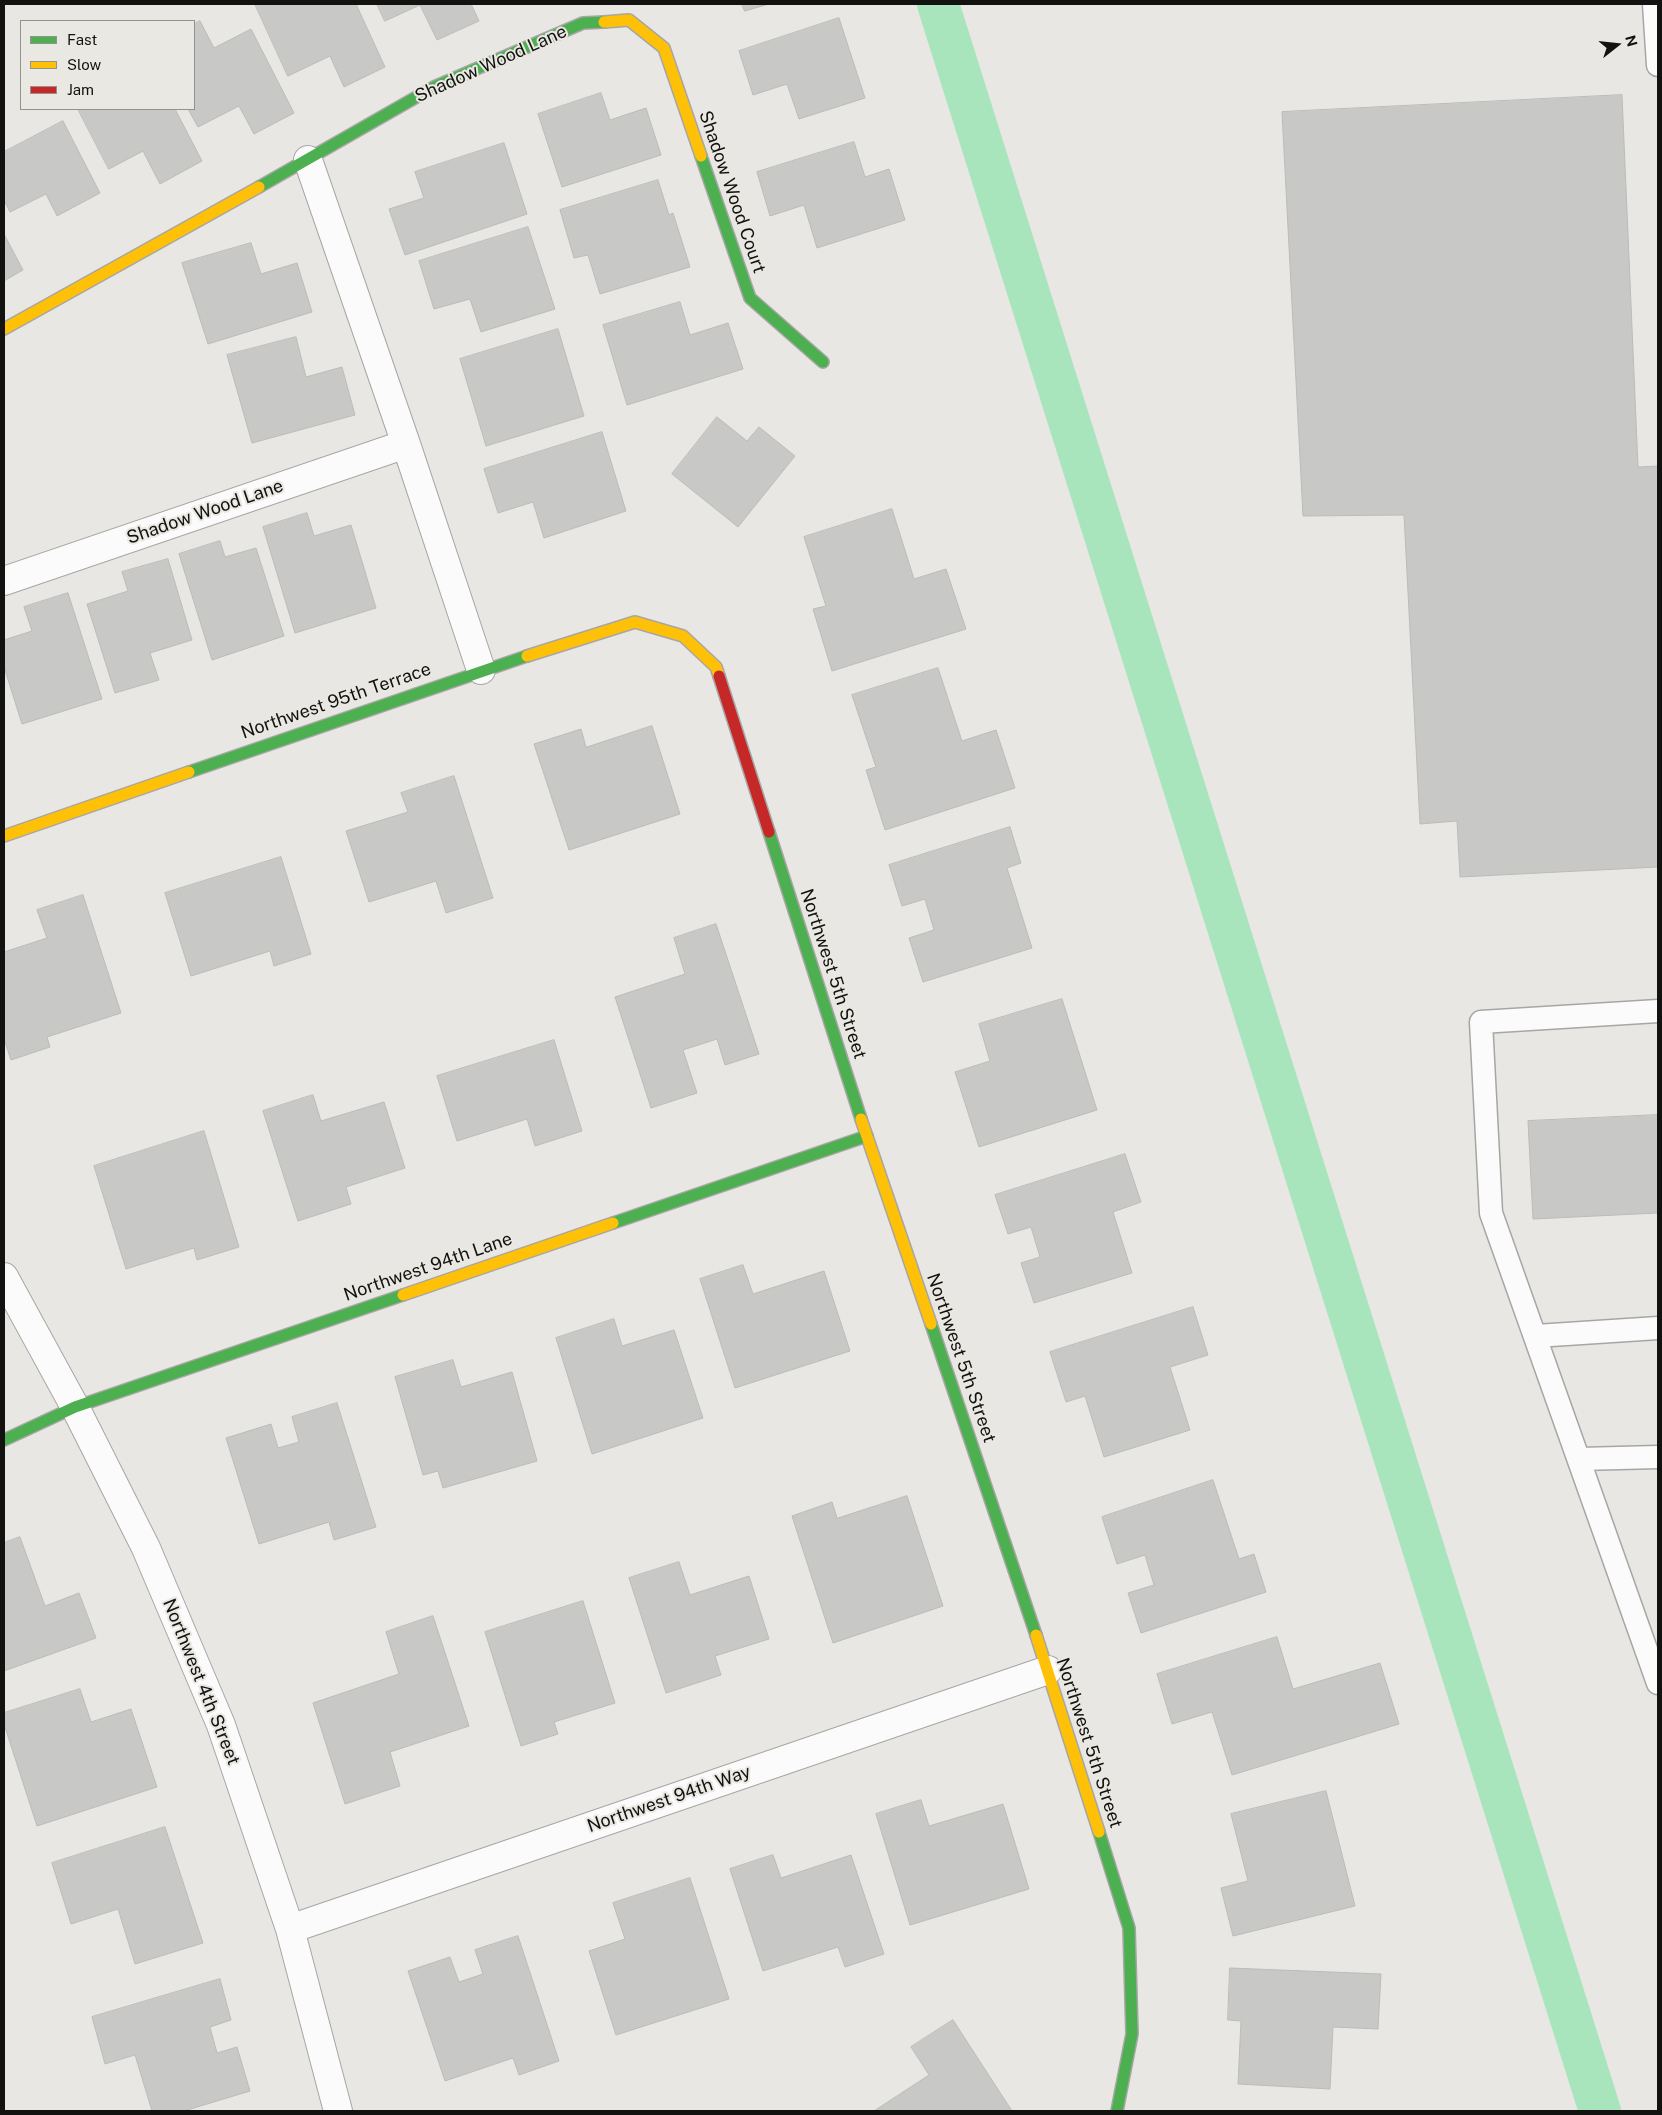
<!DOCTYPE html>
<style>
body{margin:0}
#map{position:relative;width:1662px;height:2115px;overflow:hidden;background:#e8e7e4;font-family:"Public Sans",sans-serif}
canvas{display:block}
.frame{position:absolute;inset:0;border:5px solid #121210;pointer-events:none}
.legend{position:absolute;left:20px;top:20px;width:175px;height:90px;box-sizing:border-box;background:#eae8e2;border:1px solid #94928e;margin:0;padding:6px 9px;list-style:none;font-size:15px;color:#121210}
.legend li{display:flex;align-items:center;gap:10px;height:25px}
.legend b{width:25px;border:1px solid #94928e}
.north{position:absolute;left:1592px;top:20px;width:50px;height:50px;-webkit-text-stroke:4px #eae8e2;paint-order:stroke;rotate:74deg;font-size:14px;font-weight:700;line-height:20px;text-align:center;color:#121210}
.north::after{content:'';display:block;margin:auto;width:18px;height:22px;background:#121210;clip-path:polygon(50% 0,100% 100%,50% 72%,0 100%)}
</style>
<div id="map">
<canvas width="1662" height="2115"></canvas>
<div class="frame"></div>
<ul class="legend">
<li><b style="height:6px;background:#4caf50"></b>Fast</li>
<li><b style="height:6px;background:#ffc107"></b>Slow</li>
<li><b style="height:6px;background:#c62828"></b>Jam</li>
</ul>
<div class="north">N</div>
</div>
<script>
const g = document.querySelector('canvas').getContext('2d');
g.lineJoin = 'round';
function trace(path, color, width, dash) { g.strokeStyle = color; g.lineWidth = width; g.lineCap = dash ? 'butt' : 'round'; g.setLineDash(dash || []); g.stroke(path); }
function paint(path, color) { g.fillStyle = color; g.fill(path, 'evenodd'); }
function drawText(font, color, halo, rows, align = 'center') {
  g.font = font + ' "Public Sans",sans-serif'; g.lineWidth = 4; g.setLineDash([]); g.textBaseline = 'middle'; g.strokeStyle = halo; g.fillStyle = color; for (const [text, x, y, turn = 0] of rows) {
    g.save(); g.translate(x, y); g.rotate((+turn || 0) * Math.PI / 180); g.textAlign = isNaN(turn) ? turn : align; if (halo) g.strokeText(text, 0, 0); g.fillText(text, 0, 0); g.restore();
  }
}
trace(new Path2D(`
 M 938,4 L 1600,2111`), '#a8e4bc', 42);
const building = new Path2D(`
 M 255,4 L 356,4 L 385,67 L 344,87 L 330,56 L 288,76 Z
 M 377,4 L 471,4 L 479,21 L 437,40 L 420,5 L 385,21 Z
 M 742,4 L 769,4 L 745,11 Z
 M 839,18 L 865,98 L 799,119 L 787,84 L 753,95 L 739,51 Z
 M 200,21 L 214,48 L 251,29 L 294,113 L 254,134 L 239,106 L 198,127 L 188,109 L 194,109 L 194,24 Z
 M 601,93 L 610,120 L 646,108 L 661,155 L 562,187 L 538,114 Z
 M 1622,95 L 1638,467 L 1658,466 L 1658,867 L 1460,877 L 1457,821 L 1420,824 L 1404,515 L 1303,516 L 1282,112 Z
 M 78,109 L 175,109 L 202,161 L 160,184 L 143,151 L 109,169 Z
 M 63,121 L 100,193 L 57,216 L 46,194 L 10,212 L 4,200 L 4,152 Z
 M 854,142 L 865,177 L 889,169 L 905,220 L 817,248 L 804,205 L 770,216 L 757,172 Z
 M 504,143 L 527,214 L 405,255 L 389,209 L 424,198 L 415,172 Z
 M 658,180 L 669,215 L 673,213 L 690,267 L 600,294 L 588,255 L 574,258 L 560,210 Z
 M 528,227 L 555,309 L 481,332 L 470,299 L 434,309 L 419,261 Z
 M 4,234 L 23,270 L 4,281 Z
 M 251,243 L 261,274 L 297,263 L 312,312 L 208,344 L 182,263 Z
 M 680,302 L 690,335 L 728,323 L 743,369 L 627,405 L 603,325 Z
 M 558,329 L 584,416 L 486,446 L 460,359 Z
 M 296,337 L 306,377 L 342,367 L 355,415 L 252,443 L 227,355 Z
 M 717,417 L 747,441 L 759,427 L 795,456 L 738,527 L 672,474 Z
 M 602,432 L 626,511 L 544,538 L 533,502 L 498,513 L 484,469 Z
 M 892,509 L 914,579 L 946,569 L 966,629 L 832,671 L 813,609 L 826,606 L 804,537 Z
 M 307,513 L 314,536 L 351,525 L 376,608 L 295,633 L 263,527 Z
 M 220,541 L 225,557 L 256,548 L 284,636 L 212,660 L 179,554 Z
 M 168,559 L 192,640 L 150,653 L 159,680 L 115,693 L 87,604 L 128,591 L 122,572 Z
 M 68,593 L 102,699 L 22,724 L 4,667 L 4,640 L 32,631 L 24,607 Z
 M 938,668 L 962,741 L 996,730 L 1015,788 L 885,830 L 866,770 L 876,767 L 852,695 Z
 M 652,726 L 680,814 L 569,850 L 534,744 L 581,729 L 586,747 Z
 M 454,776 L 493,898 L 446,913 L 436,881 L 369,902 L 346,831 L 408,812 L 401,793 Z
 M 1010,827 L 1021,863 L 1007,868 L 1032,948 L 923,982 L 909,938 L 934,930 L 925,899 L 902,906 L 889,865 Z
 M 281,857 L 311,954 L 274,966 L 270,951 L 191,976 L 165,893 Z
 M 83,895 L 121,1013 L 47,1037 L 50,1047 L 11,1060 L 4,1039 L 4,952 L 47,938 L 37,910 Z
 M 716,924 L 759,1054 L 725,1065 L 717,1039 L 683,1050 L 697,1093 L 651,1108 L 615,997 L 685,974 L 674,938 Z
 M 1062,999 L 1097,1110 L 979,1147 L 955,1072 L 990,1061 L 979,1024 Z
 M 554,1040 L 582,1131 L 535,1146 L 527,1119 L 457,1141 L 437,1076 Z
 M 313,1095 L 321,1121 L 384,1102 L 405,1168 L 346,1187 L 351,1204 L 298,1221 L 263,1111 Z
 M 1658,1115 L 1658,1213 L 1533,1219 L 1528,1121 Z
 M 204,1131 L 239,1247 L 197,1260 L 194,1248 L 126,1269 L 94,1166 Z
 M 1125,1154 L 1141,1202 L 1113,1212 L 1132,1273 L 1034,1303 L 1021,1263 L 1040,1257 L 1031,1227 L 1008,1234 L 995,1195 Z
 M 743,1265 L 753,1294 L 824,1271 L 850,1351 L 735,1388 L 700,1279 Z
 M 1193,1307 L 1208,1355 L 1170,1367 L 1190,1430 L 1104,1457 L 1085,1396 L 1066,1402 L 1050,1352 Z
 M 614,1319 L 622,1346 L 674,1330 L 703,1418 L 592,1454 L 556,1338 Z
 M 453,1360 L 461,1387 L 512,1372 L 537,1461 L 443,1488 L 438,1471 L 423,1475 L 395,1377 Z
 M 337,1403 L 376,1527 L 334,1540 L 329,1522 L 259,1544 L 226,1438 L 271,1424 L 278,1448 L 299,1442 L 292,1417 Z
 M 1213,1480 L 1239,1559 L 1254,1554 L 1266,1592 L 1141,1633 L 1128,1593 L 1154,1585 L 1145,1555 L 1117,1564 L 1102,1517 Z
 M 907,1496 L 943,1606 L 833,1643 L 792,1516 L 832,1502 L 837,1518 Z
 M 20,1537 L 45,1606 L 79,1593 L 96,1638 L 4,1671 L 4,1543 Z
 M 679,1562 L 690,1595 L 749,1576 L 769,1639 L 715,1656 L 721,1675 L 666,1693 L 629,1578 Z
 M 583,1601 L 615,1703 L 554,1722 L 558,1734 L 521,1746 L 485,1632 Z
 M 433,1616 L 469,1726 L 390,1752 L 400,1786 L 345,1804 L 313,1703 L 399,1674 L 386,1632 Z
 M 1277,1637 L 1293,1689 L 1380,1663 L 1399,1724 L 1232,1775 L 1212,1712 L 1172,1724 L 1157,1674 Z
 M 80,1689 L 91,1722 L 131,1709 L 157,1787 L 37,1826 L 4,1724 L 4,1713 Z
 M 1326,1791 L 1355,1906 L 1233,1936 L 1221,1888 L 1248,1881 L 1231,1814 Z
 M 921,1800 L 929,1826 L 1003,1804 L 1029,1889 L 910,1925 L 876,1814 Z
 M 165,1827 L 203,1943 L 135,1964 L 118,1909 L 71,1924 L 52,1863 Z
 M 773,1855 L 781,1878 L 851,1855 L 884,1954 L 845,1967 L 838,1947 L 763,1971 L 730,1869 Z
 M 690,1878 L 729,1999 L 616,2035 L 589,1951 L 625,1939 L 613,1903 Z
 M 518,1936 L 559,2061 L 519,2075 L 513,2058 L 445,2081 L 408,1971 L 450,1957 L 459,1982 L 483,1974 L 475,1950 Z
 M 1230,1968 L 1381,1974 L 1378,2029 L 1333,2027 L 1330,2089 L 1238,2084 L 1241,2021 L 1228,2020 Z
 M 220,1979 L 231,2020 L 210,2027 L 217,2053 L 237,2047 L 250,2091 L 184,2111 L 152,2111 L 135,2055 L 105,2064 L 92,2017 Z
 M 953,2020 L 1012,2111 L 874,2111 L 929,2075 L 911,2047 Z`);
paint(building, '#c8c8c6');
trace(building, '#bbbbb9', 1);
const lane = new Path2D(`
 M 1654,4 L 1658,65
 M 1658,1011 L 1481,1022 L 1491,1213 L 1658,1683
 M 1536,1336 L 1658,1328
 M 1580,1459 L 1658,1457`);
const street = new Path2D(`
 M 308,160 L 406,444 L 481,670
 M 4,581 L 406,444
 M 4,1277 L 75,1407 L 146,1548 L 221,1725 L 290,1929 L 338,2111
 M 290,1929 L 1048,1670`);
const fast = new Path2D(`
 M 701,156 L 750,298 L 823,362
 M 259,187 L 434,87 L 583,23 L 604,22
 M 189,772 L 527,656
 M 769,832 L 861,1119
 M 613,1223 L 867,1136
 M 931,1324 L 1036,1635
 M 4,1440 L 75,1407 L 403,1295
 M 1099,1832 L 1129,1928 L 1132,2034 L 1117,2111`);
const slow = new Path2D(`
 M 604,22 L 629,20 L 664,48 L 701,156
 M 4,329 L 259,187
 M 527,656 L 635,622 L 683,636 L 716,667 L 719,676
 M 4,836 L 189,772
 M 861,1119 L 931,1324
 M 403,1295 L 613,1223
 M 1036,1635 L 1099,1832`);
const jam = new Path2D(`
 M 719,676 L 769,832`);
trace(lane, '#a7a6a4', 25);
trace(street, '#a7a6a4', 30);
trace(fast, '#a7a6a4', 14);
trace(slow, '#a7a6a4', 14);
trace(jam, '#a7a6a4', 14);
trace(lane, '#fcfbfb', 22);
trace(street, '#fcfbfb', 28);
trace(fast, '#4caf50', 11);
trace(slow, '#ffc107', 11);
trace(jam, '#c62828', 11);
drawText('18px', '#121210', '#eae8e2', [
 ["Shadow Wood Lane",491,64,-24],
 ["Shadow Wood Court",732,192,71],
 ["Shadow Wood Lane",205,512,-19],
 ["Northwest 95th Terrace",336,701,-19],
 ["Northwest 5th Street",833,974,72],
 ["Northwest 94th Lane",428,1267,-19],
 ["Northwest 5th Street",961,1358,71],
 ["Northwest 4th Street",201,1682,68],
 ["Northwest 5th Street",1089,1743,72],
 ["Northwest 94th Way",669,1799,-19]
]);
</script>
